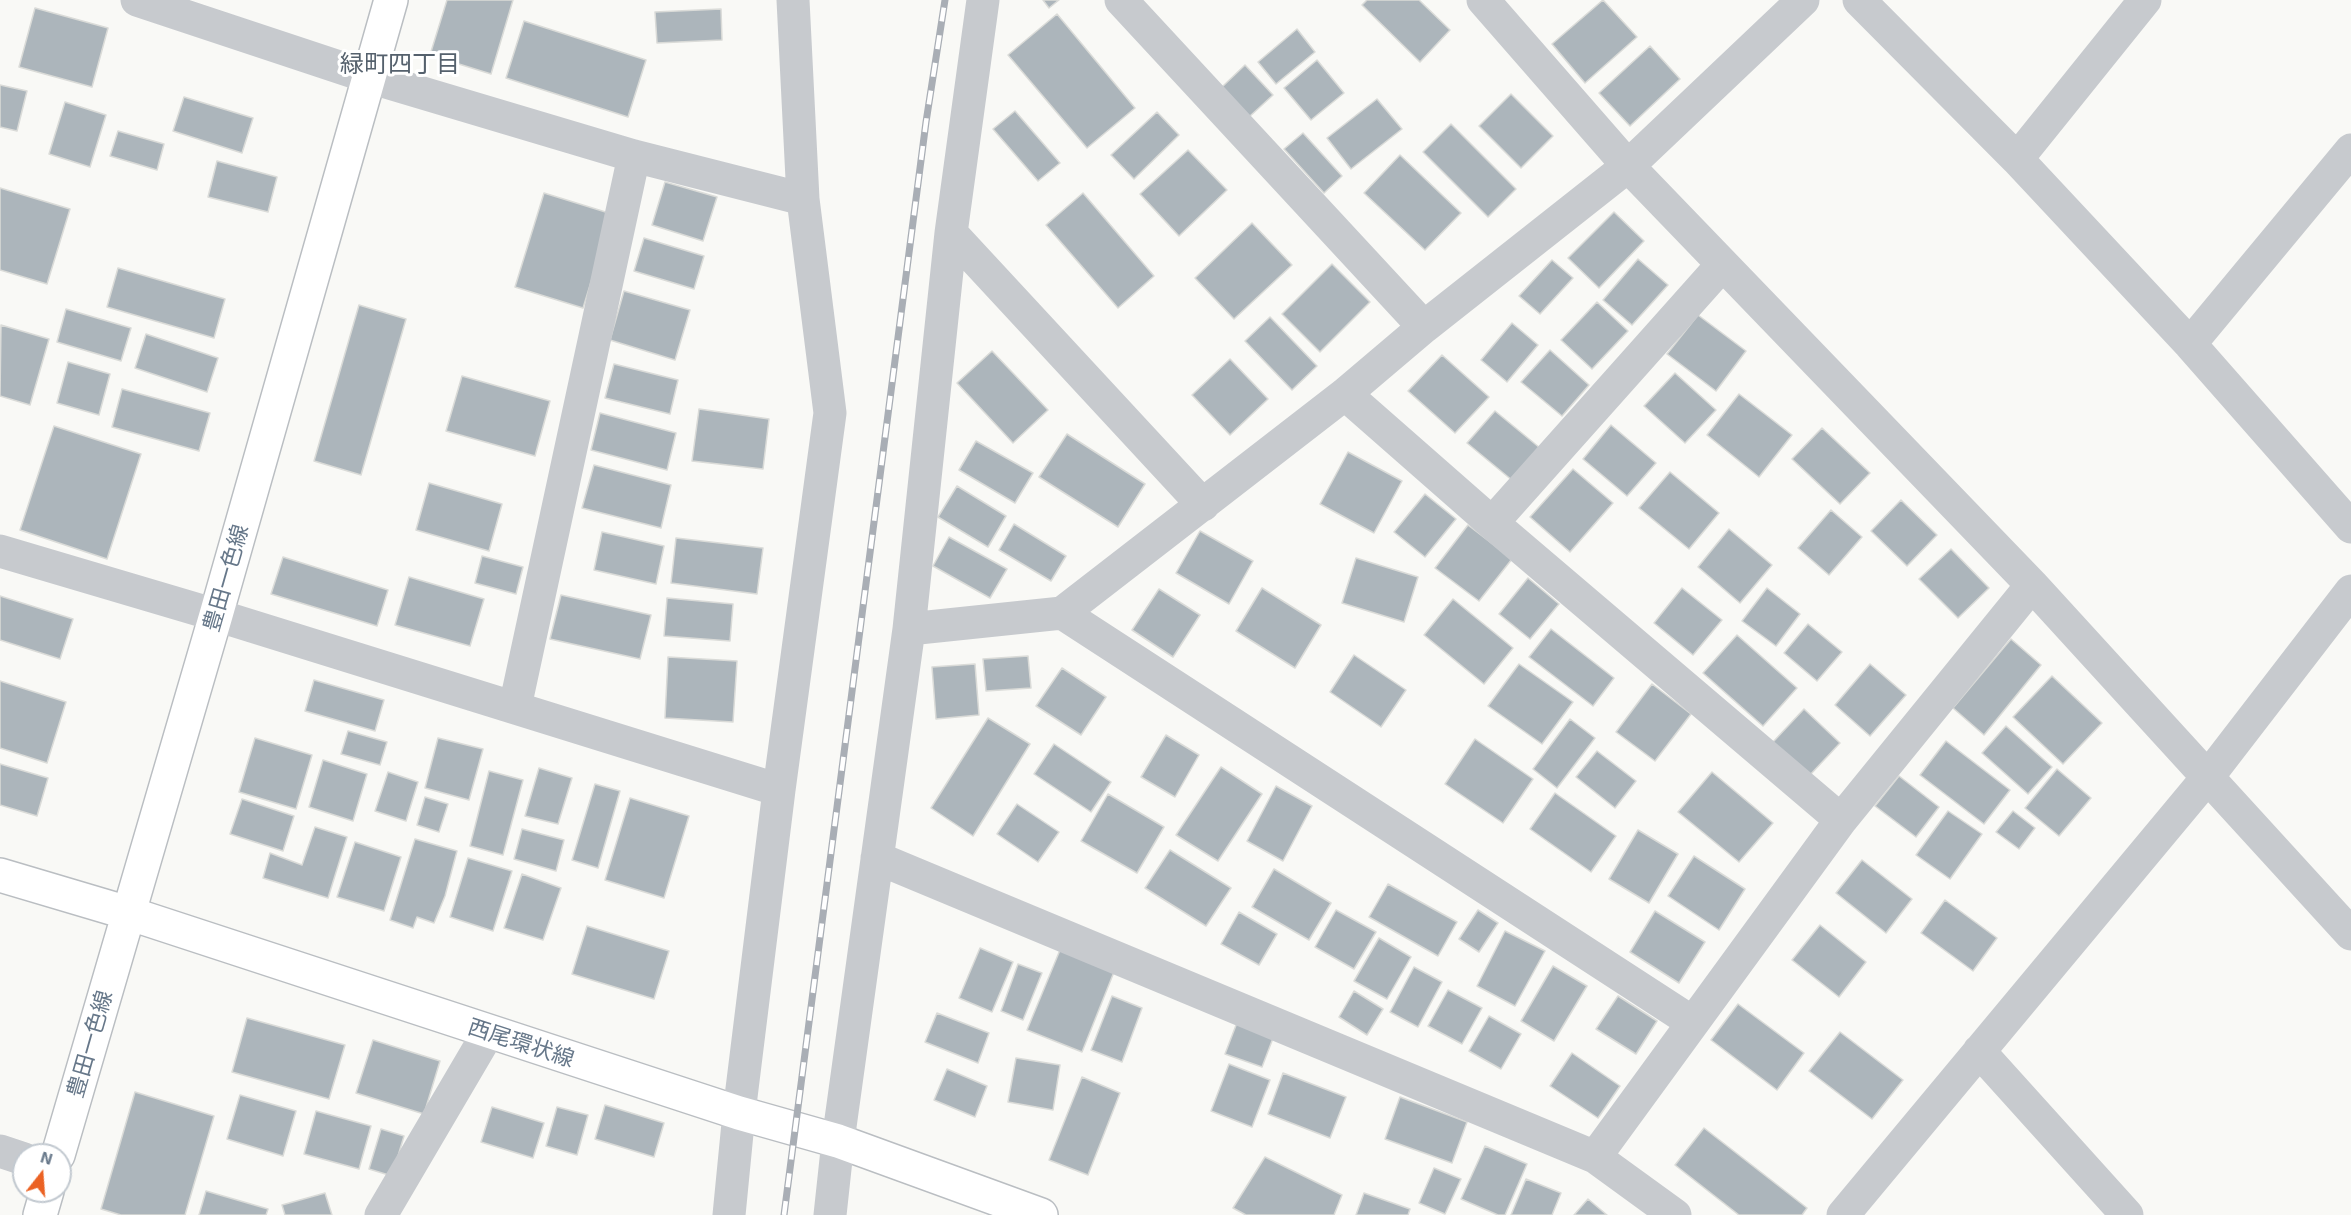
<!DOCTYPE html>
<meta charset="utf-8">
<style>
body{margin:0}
#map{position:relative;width:2351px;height:1215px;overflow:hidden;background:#f9f9f6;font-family:"Exo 2",sans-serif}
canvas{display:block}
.north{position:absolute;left:12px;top:1143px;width:60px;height:60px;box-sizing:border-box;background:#fff;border:2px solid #c2c9d0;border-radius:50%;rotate:17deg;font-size:16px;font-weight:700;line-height:24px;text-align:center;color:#667789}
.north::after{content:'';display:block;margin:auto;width:21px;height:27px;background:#eb6224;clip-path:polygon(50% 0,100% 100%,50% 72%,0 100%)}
</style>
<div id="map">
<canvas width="2351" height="1215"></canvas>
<div class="north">N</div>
</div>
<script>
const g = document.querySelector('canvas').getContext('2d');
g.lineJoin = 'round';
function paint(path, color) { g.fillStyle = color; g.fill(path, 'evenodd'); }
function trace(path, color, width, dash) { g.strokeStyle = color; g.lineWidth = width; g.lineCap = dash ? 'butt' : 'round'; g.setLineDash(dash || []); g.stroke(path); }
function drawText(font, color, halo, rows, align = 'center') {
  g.font = font + ' "Exo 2","Noto Sans JP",sans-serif'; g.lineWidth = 6; g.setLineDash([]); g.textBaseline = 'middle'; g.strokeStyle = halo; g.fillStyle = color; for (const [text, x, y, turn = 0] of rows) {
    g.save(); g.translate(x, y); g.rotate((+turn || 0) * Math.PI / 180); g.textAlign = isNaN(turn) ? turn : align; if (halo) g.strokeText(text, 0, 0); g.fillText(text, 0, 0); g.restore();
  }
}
const building = new Path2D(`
 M 447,0 L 513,0 L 491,74 L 430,55 Z
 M 1043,0 L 1059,0 L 1049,8 Z
 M 1367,0 L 1419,0 L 1450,30 L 1420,62 L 1362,5 Z
 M 1603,0 L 1637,37 L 1585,83 L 1552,44 Z
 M 35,8 L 108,28 L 92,87 L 19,67 Z
 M 721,9 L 722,40 L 657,43 L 655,12 Z
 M 1057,14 L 1135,108 L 1087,148 L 1008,55 Z
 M 524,21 L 646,60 L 628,117 L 506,78 Z
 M 1297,29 L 1315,52 L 1276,84 L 1258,62 Z
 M 1650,46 L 1680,79 L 1630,126 L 1599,93 Z
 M 1317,60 L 1344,93 L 1311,120 L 1284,88 Z
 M 1245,65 L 1273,95 L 1249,117 L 1222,87 Z
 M 0,85 L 27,91 L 17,131 L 0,127 Z
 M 1511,94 L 1553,136 L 1521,168 L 1479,126 Z
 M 184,97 L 253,118 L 242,153 L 173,131 Z
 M 1377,99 L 1402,129 L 1351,169 L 1327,138 Z
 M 65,102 L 106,115 L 90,167 L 49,154 Z
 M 1015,111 L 1060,163 L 1038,181 L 993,129 Z
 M 1157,112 L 1179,135 L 1134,179 L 1111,155 Z
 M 1451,124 L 1516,189 L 1488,217 L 1423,152 Z
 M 118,131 L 164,144 L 157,170 L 110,156 Z
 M 1303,133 L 1342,176 L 1324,193 L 1284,149 Z
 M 1188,150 L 1227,190 L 1179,236 L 1140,194 Z
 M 1400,155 L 1461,213 L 1425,250 L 1364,193 Z
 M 217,161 L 277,177 L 268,212 L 208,197 Z
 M 665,182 L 717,197 L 703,241 L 652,225 Z
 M 0,188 L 70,209 L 47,284 L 0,270 Z
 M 544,193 L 612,214 L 583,308 L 515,287 Z
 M 1083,193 L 1154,276 L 1118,308 L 1046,225 Z
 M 1614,212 L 1644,241 L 1599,288 L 1568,258 Z
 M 1252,223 L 1292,265 L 1234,319 L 1195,278 Z
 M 644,238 L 704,256 L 694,289 L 634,271 Z
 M 1638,259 L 1668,285 L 1632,325 L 1603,300 Z
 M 1552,260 L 1573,278 L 1540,314 L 1519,296 Z
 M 1332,264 L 1370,302 L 1320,352 L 1282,314 Z
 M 118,268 L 225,299 L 214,338 L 107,307 Z
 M 624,291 L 690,310 L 675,360 L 610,340 Z
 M 1597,302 L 1628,331 L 1592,369 L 1561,340 Z
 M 359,305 L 406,319 L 361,475 L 314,461 Z
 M 66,309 L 131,328 L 121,361 L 57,342 Z
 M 1698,315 L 1746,351 L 1716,391 L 1667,354 Z
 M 1270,317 L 1317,366 L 1292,390 L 1245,341 Z
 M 1512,323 L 1538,345 L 1507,382 L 1481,360 Z
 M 1,325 L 49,339 L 30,405 L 0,396 Z
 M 146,334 L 218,358 L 207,392 L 135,368 Z
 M 1550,350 L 1589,385 L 1562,416 L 1521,382 Z
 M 992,351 L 1048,410 L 1013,443 L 957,383 Z
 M 1442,355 L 1489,397 L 1455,433 L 1408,391 Z
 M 1230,359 L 1268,399 L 1230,435 L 1192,395 Z
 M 68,362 L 110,374 L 99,415 L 57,403 Z
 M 614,364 L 678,380 L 670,414 L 605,398 Z
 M 1675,373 L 1716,410 L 1685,443 L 1644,406 Z
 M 462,376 L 550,401 L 535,456 L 446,431 Z
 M 122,389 L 210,413 L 199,451 L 112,427 Z
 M 1739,394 L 1792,435 L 1759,477 L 1707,435 Z
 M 699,409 L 769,419 L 763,469 L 692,461 Z
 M 1495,411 L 1540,448 L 1513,481 L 1467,443 Z
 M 600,413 L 676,433 L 667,470 L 591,450 Z
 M 1611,425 L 1656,463 L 1627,496 L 1583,459 Z
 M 54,426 L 141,454 L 107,559 L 20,530 Z
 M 1822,428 L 1870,473 L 1840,504 L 1792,459 Z
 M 1067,434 L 1145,484 L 1118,527 L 1039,477 Z
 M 976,441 L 1033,473 L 1015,503 L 959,470 Z
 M 1348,452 L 1402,481 L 1374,533 L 1320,504 Z
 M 594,465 L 671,485 L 661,528 L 582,508 Z
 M 1573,469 L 1613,503 L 1570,552 L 1530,517 Z
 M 1670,472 L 1719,513 L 1689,549 L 1639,508 Z
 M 429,483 L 502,504 L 489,551 L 416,530 Z
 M 957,486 L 1006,516 L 988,547 L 938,517 Z
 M 1425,494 L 1456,519 L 1425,557 L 1394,532 Z
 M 1901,500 L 1937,535 L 1907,566 L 1871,531 Z
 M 1831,510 L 1862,537 L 1829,575 L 1798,548 Z
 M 1014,524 L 1066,556 L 1051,581 L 999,550 Z
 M 1468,525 L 1512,559 L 1479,601 L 1435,568 Z
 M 1729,529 L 1772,565 L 1740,603 L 1698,567 Z
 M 1200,531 L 1253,561 L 1229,604 L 1176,573 Z
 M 602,532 L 664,546 L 656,584 L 594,570 Z
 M 949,537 L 1007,569 L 990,598 L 933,566 Z
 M 676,538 L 763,548 L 757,594 L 671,583 Z
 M 1951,549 L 1989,588 L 1958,618 L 1919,579 Z
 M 482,556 L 523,567 L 516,594 L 475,583 Z
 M 283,557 L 388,590 L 377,626 L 271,594 Z
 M 1356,558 L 1418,577 L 1404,622 L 1342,603 Z
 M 409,577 L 484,599 L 470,646 L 395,625 Z
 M 1528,578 L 1559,604 L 1530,639 L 1499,614 Z
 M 1262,588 L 1321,625 L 1295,668 L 1236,631 Z
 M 1682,588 L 1722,620 L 1693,655 L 1654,623 Z
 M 1767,588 L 1800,614 L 1776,646 L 1742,621 Z
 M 1159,589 L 1200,615 L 1173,657 L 1132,630 Z
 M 561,595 L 651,615 L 640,659 L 550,639 Z
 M 0,596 L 73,619 L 60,659 L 0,640 Z
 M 667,598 L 733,604 L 730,641 L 664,636 Z
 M 1453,599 L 1513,648 L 1484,684 L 1424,635 Z
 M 1808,624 L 1842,652 L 1817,681 L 1784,653 Z
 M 1551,629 L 1614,678 L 1593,706 L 1529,657 Z
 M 1737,635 L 1797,688 L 1763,726 L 1703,673 Z
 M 2011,639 L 2041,665 L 1984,735 L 1953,708 Z
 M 1354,655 L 1406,690 L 1381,727 L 1330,692 Z
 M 1028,656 L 1031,688 L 986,691 L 983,659 Z
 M 668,657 L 737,661 L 733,722 L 665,718 Z
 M 975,664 L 979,715 L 936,719 L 932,667 Z
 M 1519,664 L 1573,702 L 1542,744 L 1488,706 Z
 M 1870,664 L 1906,695 L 1870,736 L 1835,705 Z
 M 1062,668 L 1106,697 L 1081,735 L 1036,706 Z
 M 2052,676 L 2102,723 L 2063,764 L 2013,717 Z
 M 314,680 L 384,700 L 375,731 L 305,711 Z
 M 0,681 L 66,702 L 47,763 L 0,748 Z
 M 1652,684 L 1691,714 L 1655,761 L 1616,732 Z
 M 1804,709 L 1840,743 L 1809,776 L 1773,742 Z
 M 988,718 L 1030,744 L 973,836 L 931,808 Z
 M 1570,719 L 1595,738 L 1557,788 L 1533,769 Z
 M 2006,726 L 2052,767 L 2028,794 L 1982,753 Z
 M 348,731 L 387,742 L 380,765 L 341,754 Z
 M 1166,735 L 1199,755 L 1175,797 L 1141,777 Z
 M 255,738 L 312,755 L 296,809 L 239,792 Z
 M 438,738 L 483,749 L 469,800 L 425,788 Z
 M 1475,739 L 1533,779 L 1503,823 L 1445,784 Z
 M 1946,741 L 2010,790 L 1984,824 L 1920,775 Z
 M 1054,744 L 1111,782 L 1091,812 L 1034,774 Z
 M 1597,751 L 1636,781 L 1615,808 L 1576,777 Z
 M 323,760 L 367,774 L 353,821 L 309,807 Z
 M 0,764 L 48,778 L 37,816 L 0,805 Z
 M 1221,767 L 1262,794 L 1218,861 L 1176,835 Z
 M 539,768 L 572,778 L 558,824 L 525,816 Z
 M 2057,769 L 2091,798 L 2059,836 L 2025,808 Z
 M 489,771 L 523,780 L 503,855 L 470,846 Z
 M 388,772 L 418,782 L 406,821 L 375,811 Z
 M 1712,772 L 1773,823 L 1739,862 L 1678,812 Z
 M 1899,776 L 1939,807 L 1916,837 L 1875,806 Z
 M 595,784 L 620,791 L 598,868 L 572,860 Z
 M 1276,786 L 1312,806 L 1283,861 L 1247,841 Z
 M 1555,793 L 1616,836 L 1591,872 L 1530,829 Z
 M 1108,794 L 1164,827 L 1137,873 L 1081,841 Z
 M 425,797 L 448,804 L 439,832 L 417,825 Z
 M 630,798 L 689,816 L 664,898 L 605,880 Z
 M 242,799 L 294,816 L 283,851 L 230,834 Z
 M 1017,804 L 1059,832 L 1038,862 L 997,834 Z
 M 1948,811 L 1982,834 L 1950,879 L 1916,855 Z
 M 2013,811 L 2035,828 L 2019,849 L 1996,832 Z
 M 315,827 L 347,837 L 328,898 L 263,878 L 270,853 L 302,865 Z
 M 522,829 L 564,840 L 556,871 L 514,859 Z
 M 1638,830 L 1678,854 L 1649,903 L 1609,879 Z
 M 415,839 L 457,851 L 445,896 L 434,923 L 417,917 L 413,928 L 390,920 Z
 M 355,842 L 401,857 L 384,911 L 337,897 Z
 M 1170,850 L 1231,888 L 1206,926 L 1145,888 Z
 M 1694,856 L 1745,889 L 1719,930 L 1668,896 Z
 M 468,858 L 512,871 L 493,931 L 450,917 Z
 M 1862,860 L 1912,899 L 1886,933 L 1836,893 Z
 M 1274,869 L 1331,903 L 1309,940 L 1252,907 Z
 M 522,874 L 561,888 L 543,940 L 504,928 Z
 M 1388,884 L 1457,922 L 1438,956 L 1369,917 Z
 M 1945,900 L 1997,938 L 1973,971 L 1921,933 Z
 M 1336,910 L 1376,932 L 1354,969 L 1315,947 Z
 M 1478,910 L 1498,923 L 1479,952 L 1459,939 Z
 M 1655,911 L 1705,942 L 1679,983 L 1630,952 Z
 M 1239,912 L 1277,934 L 1259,965 L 1221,944 Z
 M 1820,925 L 1866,962 L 1839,997 L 1792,960 Z
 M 587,926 L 669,951 L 654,999 L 572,974 Z
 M 1505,931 L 1545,951 L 1515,1006 L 1477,986 Z
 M 1379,938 L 1411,957 L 1387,999 L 1354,981 Z
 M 980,948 L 1013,962 L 992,1012 L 959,998 Z
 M 1060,950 L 1114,972 L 1082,1052 L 1027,1030 Z
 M 1018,964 L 1042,973 L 1023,1020 L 1001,1011 Z
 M 1553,966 L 1587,986 L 1554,1041 L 1521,1021 Z
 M 1414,967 L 1442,982 L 1418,1027 L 1390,1012 Z
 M 1448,990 L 1482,1008 L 1462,1044 L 1428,1026 Z
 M 1354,991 L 1383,1009 L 1367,1035 L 1339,1017 Z
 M 1112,996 L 1142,1008 L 1122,1062 L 1091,1050 Z
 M 1618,996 L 1657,1021 L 1636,1054 L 1596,1029 Z
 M 1738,1004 L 1804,1053 L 1777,1090 L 1711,1040 Z
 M 937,1013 L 989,1033 L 978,1063 L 925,1042 Z
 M 1489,1016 L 1521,1034 L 1501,1069 L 1469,1051 Z
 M 247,1018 L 345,1045 L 329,1099 L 232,1072 Z
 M 1238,1020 L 1275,1033 L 1262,1067 L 1225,1054 Z
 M 1840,1032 L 1903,1080 L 1872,1119 L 1809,1071 Z
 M 373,1040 L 440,1061 L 424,1114 L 356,1093 Z
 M 1572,1053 L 1620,1086 L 1598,1118 L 1550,1086 Z
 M 1016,1058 L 1060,1065 L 1053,1110 L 1008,1102 Z
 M 1229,1064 L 1270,1080 L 1252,1127 L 1211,1111 Z
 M 947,1069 L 987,1086 L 975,1117 L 934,1100 Z
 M 1283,1073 L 1346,1097 L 1330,1138 L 1268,1114 Z
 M 1082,1077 L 1120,1093 L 1088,1175 L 1049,1160 Z
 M 135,1092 L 214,1116 L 185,1215 L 121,1215 L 101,1209 Z
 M 240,1095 L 296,1111 L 283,1156 L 227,1139 Z
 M 1400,1097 L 1467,1122 L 1452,1163 L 1385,1139 Z
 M 605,1105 L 664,1123 L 654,1157 L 595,1139 Z
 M 492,1107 L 544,1123 L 533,1158 L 481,1142 Z
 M 557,1107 L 588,1115 L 577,1155 L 546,1146 Z
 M 316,1111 L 371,1126 L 359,1169 L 304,1154 Z
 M 1704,1128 L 1807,1208 L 1802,1215 L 1739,1215 L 1675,1165 Z
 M 381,1129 L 404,1136 L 392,1176 L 369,1169 Z
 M 1485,1146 L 1527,1164 L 1505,1215 L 1498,1215 L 1461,1199 Z
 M 1265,1157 L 1342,1195 L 1334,1215 L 1246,1215 L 1233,1208 Z
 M 1434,1168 L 1461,1179 L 1445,1214 L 1419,1203 Z
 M 1526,1179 L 1561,1193 L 1552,1215 L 1511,1215 Z
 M 206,1191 L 268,1209 L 266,1215 L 199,1215 Z
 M 325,1193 L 332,1215 L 285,1215 L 282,1205 Z
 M 1364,1193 L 1410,1209 L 1408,1215 L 1356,1215 Z
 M 1588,1199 L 1607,1215 L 1574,1215 Z`);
paint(building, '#acb5bb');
trace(building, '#dadbd8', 1.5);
const major = new Path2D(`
 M 0,875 L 128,913 L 739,1113 L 838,1141 L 1041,1215
 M 58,1155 L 216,615 L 391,0
 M 40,1215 L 47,1191`);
trace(major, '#babec2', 36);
trace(new Path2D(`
 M 137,0 L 369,77 L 634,156 L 803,199
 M 1121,0 L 1424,327
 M 1483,0 L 1628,166 L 2032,585 L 2351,934
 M 1859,0 L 2017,159 L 2190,344 L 2351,527
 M 2017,159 L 2145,0
 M 951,233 L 1203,505
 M 2190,344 L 2351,150
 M 1345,394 L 1492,523 L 1841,820
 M 1492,523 L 1722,265
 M 0,551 L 216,615 L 779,790
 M 1062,613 L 1692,1022
 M 909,629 L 1062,613 L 1345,394 L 1424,327 L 1628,166 L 1803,0
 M 515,707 L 634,156
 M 877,858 L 1595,1157 L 1675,1215
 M 1979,1051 L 2127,1215
 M 0,1151 L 24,1159
 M 1595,1157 L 1841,820 L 2032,585
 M 381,1215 L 488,1033
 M 729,1215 L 739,1113 L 779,790 L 830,413 L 803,199 L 793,0
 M 830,1215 L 838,1141 L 909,629 L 951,233 L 983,0
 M 1843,1215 L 2207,778 L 2351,591`), '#c7cace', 33);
trace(major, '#fff', 33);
const rail = new Path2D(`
 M 784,1215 L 926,122 L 945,0`);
trace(rail, '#a9aeb5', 7);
trace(rail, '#fff', 4.5, [14]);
drawText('22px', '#667789', '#fff', [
 ["豊田一色線",226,578,-74],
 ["西尾環状線",521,1043,18],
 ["豊田一色線",90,1044,-74]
]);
drawText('24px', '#55616d', '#fff', [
 ["緑町四丁目",400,64]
]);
</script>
